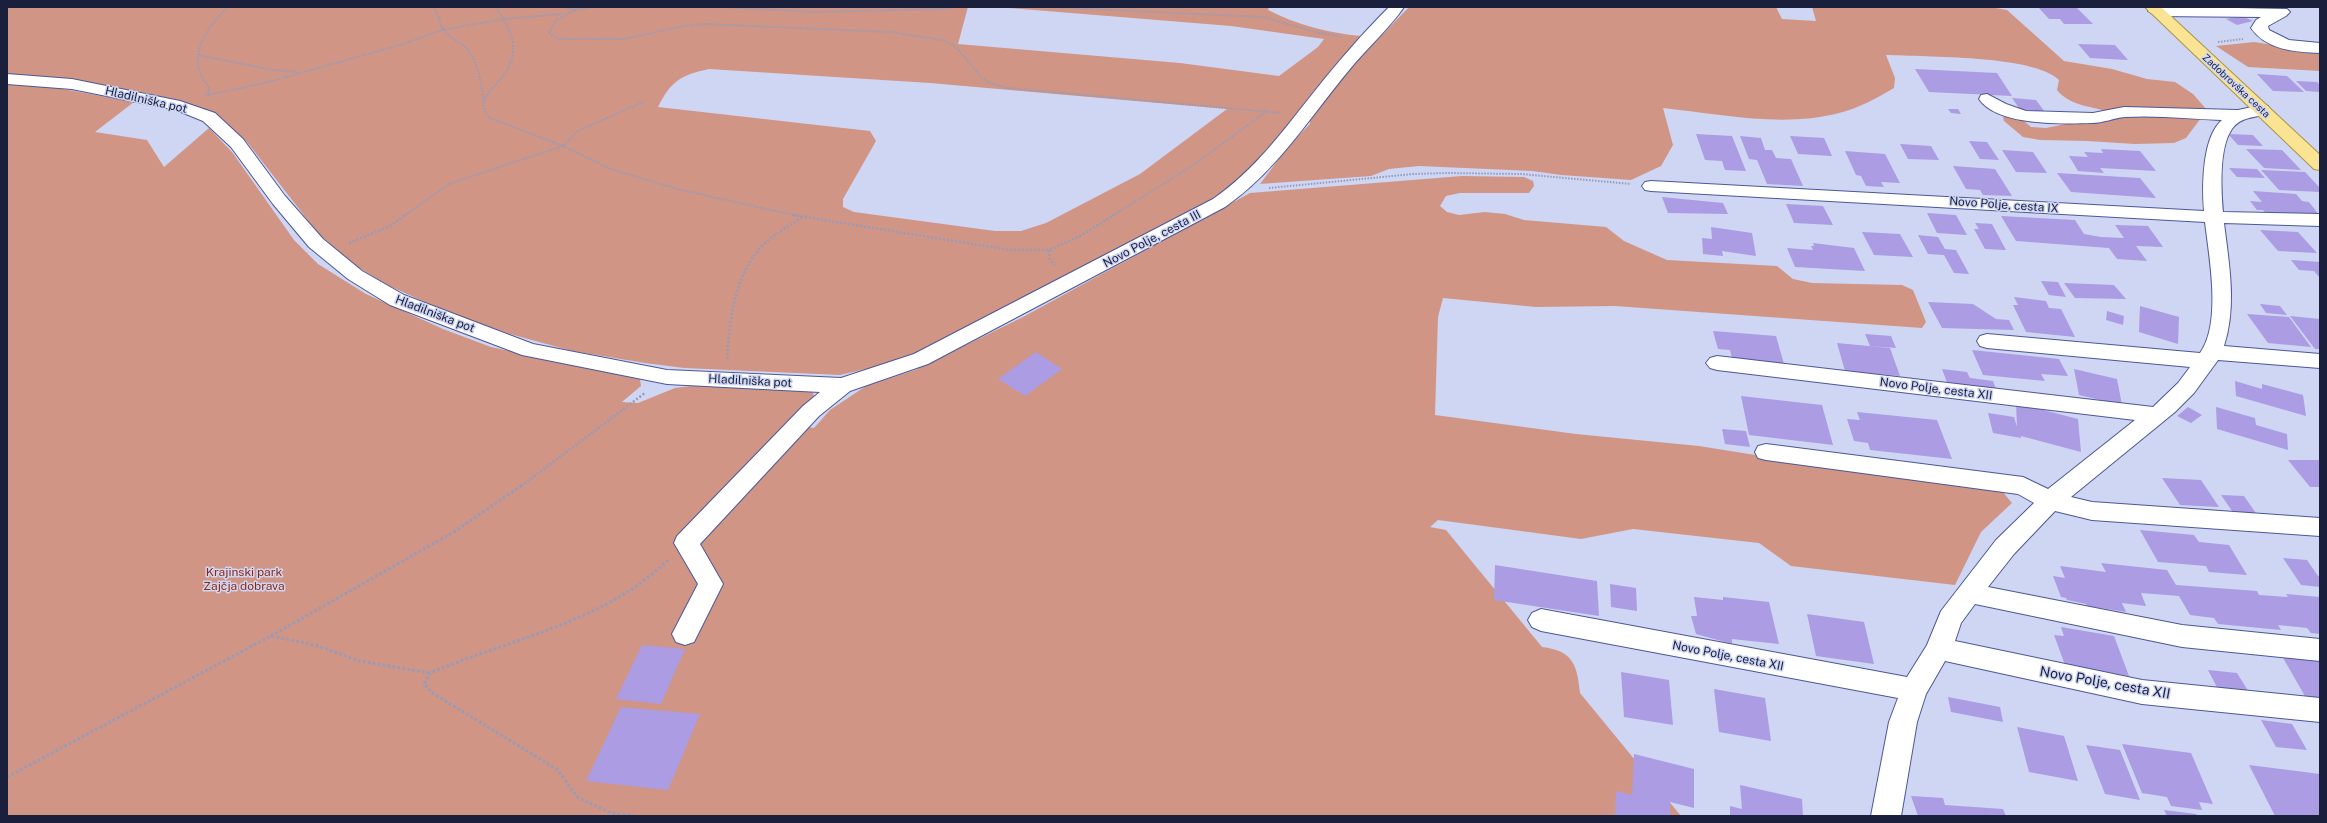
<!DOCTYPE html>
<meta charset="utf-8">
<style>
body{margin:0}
#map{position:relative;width:2327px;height:823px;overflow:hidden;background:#cfd6f4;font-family:"Public Sans",sans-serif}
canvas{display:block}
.frame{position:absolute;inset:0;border:8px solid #1a203b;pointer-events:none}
</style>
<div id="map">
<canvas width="2327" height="823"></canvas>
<div class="frame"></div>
</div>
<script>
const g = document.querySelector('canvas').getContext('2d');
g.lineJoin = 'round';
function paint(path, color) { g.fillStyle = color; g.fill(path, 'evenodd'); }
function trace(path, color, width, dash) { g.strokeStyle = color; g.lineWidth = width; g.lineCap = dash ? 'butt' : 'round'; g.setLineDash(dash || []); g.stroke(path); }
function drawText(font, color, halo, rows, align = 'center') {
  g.font = font + ' "Public Sans",sans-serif'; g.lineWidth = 3; g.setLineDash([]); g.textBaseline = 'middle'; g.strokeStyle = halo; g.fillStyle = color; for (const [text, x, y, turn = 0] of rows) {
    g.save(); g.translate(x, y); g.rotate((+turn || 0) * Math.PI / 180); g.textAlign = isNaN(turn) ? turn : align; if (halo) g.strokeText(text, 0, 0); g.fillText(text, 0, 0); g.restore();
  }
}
paint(new Path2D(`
 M 7,7 L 968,7 L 958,44 L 1180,63 L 1279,76 L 1318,47 L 1324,39 L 1231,26 L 997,7 L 1269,7 L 1268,10 C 1297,25 1329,33 1361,36 L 1275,141 L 1225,193 L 1012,306 L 914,354 L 878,366 L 840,375 L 684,368 L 645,363 L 572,351 L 510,334 L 445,311 L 387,285 L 351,263 L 317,232 L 247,142 L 216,115 L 185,103 L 142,92 L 51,78 L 7,75 ZM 709,69 L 930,83 L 1227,109 L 1140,174 L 1046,223 L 1021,231 L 995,231 L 854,212 L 843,207 L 843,199 L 876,141 L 870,131 L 658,107 C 671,81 681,75 709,69 Z
 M 1409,7 L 1776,7 L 1782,19 L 1816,21 L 1812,7 L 1990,7 L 2007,10 L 2064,61 L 2112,69 L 2147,79 L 2175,82 L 2193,94 L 2207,110 L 2186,138 L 2174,143 L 2135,144 L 2087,141 L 2040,140 L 2023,137 L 2004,121 L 2003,117 L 2018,116 L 2031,127 L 2046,128 L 2114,114 C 2095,106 2070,107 2057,90 L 2059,80 C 2034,55 1925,57 1886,55 L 1895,78 L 1894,88 C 1877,98 1859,108 1839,113 C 1783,128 1720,114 1663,108 L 1673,145 L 1661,166 L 1631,180 L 1561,175 L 1532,171 L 1419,166 L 1389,169 L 1371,176 L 1260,184 L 1291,143 L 1310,124 L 1310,117 L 1341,78 Z
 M 2254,42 L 2320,52 L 2320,71 L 2248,67 L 2216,46 Z
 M 7,84 L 58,88 L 134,102 L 95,132 L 147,140 L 164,167 L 209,128 L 232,152 L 294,240 L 318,264 L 366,294 L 443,329 L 491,347 L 640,379 L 641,386 L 622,402 L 638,403 L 675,388 L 691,386 L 812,388 L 814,397 L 789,424 L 814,428 L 830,410 L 866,386 L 915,370 L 1023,317 L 1250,193 L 1462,176 L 1524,177 L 1533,181 L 1534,186 L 1529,193 L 1460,193 L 1446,196 L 1440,206 L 1447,212 L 1459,215 L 1485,212 L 1505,214 L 1524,220 L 1606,227 L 1624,241 L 1667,260 L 1777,266 L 1793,279 L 1812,283 L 1902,285 L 1913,290 L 1926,322 L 1922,328 L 1615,306 L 1536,307 L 1443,298 L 1438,317 L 1435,415 L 1576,434 L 1699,446 L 1893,477 L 2002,491 L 2012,503 L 1981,532 L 1955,585 L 1791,566 L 1759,543 L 1633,529 L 1581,539 L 1438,520 L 1430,527 L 1446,530 L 1542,647 C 1573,651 1577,664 1580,693 L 1681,816 L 7,816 Z`), '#d19586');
paint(new Path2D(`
 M 2038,7 L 2076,7 L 2093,24 L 2064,24 L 2060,19 L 2049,19 Z
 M 2242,16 L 2253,21 L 2237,25 L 2226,19 Z
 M 2078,44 L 2115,45 L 2128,60 L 2090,58 Z
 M 1915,69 L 1997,73 L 2012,96 L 1929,92 Z
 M 2257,74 L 2287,76 L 2304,92 L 2273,91 Z
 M 2296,81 L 2317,82 L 2320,85 L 2320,92 L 2306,91 Z
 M 2012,98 L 2036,100 L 2045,112 L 2021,111 Z
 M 1948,109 L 1958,109 L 1961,114 L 1951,113 Z
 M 1696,134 L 1732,136 L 1746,171 L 1725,170 L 1722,161 L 1705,160 Z
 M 2228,134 L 2253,135 L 2263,146 L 2238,145 Z
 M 1740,136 L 1761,138 L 1765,150 L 1772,150 L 1776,158 L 1791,159 L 1803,186 L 1767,184 L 1757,160 L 1749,159 Z
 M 1790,136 L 1824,138 L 1832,156 L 1798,154 Z
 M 1969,141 L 1987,142 L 1999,160 L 1980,159 Z
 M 1900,144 L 1931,146 L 1939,160 L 1908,159 Z
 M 2101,149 L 2140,151 L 2156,171 L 2100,168 L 2104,173 L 2078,171 L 2069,156 L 2088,157 L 2084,152 L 2103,153 Z
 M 2246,149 L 2282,150 L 2301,170 L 2264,168 Z
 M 2002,150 L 2033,152 L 2047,173 L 2016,172 Z
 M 1845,151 L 1885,154 L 1900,183 L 1881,182 L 1884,187 L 1866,186 L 1861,176 L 1856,175 Z
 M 1953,166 L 1995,169 L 2012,196 L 1983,195 L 1980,190 L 1966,189 Z
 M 2229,168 L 2257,169 L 2265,178 L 2237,177 Z
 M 2261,170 L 2305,172 L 2320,188 L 2320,192 L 2279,190 Z
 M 2057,173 L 2140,178 L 2156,198 L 2071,192 Z
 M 2253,191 L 2296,194 L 2302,201 L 2309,202 L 2320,216 L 2267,215 L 2263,210 L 2257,210 L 2250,201 L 2262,202 Z
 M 1662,197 L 1723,203 L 1728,214 L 1668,213 Z
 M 1786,204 L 1823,206 L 1833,225 L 1794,223 Z
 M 1927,213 L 1956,215 L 1967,235 L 1937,233 Z
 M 2001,216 L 2075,220 L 2084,234 L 2101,237 L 2124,238 L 2115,225 L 2148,226 L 2163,247 L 2136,246 L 2147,261 L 2117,259 L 2109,248 L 2016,241 Z
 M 1975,223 L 1992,224 L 2006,250 L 1985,249 L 1974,229 L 1979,229 Z
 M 1711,227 L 1752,233 L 1756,256 L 1722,251 L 1723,256 L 1703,254 L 1702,238 L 1712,239 Z
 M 2260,230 L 2298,232 L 2317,253 L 2278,251 Z
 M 1862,232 L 1900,234 L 1913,257 L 1874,255 Z
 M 1918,235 L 1938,237 L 1945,249 L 1956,250 L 1969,274 L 1954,273 L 1944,255 L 1928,254 Z
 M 1813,243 L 1854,248 L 1865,271 L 1795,267 L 1787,248 L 1813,250 L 1811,246 L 1814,246 Z
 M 2291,260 L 2320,262 L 2320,278 L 2314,271 L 2299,270 Z
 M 2041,281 L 2058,282 L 2066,297 L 2049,295 Z
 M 2064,283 L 2114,285 L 2126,299 L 2075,298 Z
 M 2014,297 L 2046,301 L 2049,308 L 2061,309 L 2075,337 L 2026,332 L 2013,305 L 2018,305 Z
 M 1928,302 L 1973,304 L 1996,319 L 2009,320 L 2014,330 L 1942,328 Z
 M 2260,304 L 2280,306 L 2287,315 L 2266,313 Z
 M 2140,306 L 2179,317 L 2178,344 L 2139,332 Z
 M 2107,311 L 2124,316 L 2123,325 L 2106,320 Z
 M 2247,314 L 2289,317 L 2311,347 L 2268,343 Z
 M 2290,316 L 2320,319 L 2320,349 L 2315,349 Z
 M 1713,331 L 1776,336 L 1784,364 L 1732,358 L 1730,350 L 1718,349 Z
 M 1865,334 L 1891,336 L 1896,348 L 1870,346 Z
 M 1837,343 L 1890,348 L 1900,376 L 1845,371 Z
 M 1972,350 L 2059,359 L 2068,376 L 2041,374 L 2045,381 L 1983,375 Z
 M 1036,352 L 1062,369 L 1025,396 L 998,379 Z
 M 1942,369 L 1967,372 L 1970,378 L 1993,381 L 1997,391 L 1948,385 Z
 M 2074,369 L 2117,379 L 2122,405 L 2079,395 Z
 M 2235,381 L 2262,389 L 2262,384 L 2303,395 L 2306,416 L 2236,396 Z
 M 1741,396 L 1822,405 L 1833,445 L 1749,435 Z
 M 2016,403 L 2078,419 L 2081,452 L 2021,436 L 2021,438 L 1993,433 L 1988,413 L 2014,417 L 2017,427 Z
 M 2188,407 L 2202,415 L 2191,423 L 2177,416 Z
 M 2216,407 L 2255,418 L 2256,425 L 2287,434 L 2288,450 L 2217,429 Z
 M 1857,412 L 1937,420 L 1952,459 L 1870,450 L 1868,443 L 1854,441 L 1847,419 L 1860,420 Z
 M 1722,429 L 1746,431 L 1750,447 L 1725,444 Z
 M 2288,460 L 2320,460 L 2320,487 L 2310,487 Z
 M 2162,478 L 2201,480 L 2219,507 L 2180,505 Z
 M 2221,495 L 2244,496 L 2260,519 L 2237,518 Z
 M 2140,530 L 2194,535 L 2199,542 L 2229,545 L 2247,575 L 2209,572 L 2206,566 L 2158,562 Z
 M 2283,558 L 2307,560 L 2318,576 L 2320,576 L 2320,587 L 2301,585 Z
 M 2101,563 L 2167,570 L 2176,585 L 2257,591 L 2259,595 L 2288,597 L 2286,594 L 2320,597 L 2320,634 L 2311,633 L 2307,628 L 2278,625 L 2281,630 L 2218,624 L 2214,618 L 2190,615 L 2179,596 L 2141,593 L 2146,606 L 2122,603 L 2126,612 L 2087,606 L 2086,604 L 2067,600 L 2066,598 L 2061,597 L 2053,576 L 2065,578 L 2060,566 L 2106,572 Z
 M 1495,565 L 1597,581 L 1599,616 L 1494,600 Z
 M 1610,584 L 1636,588 L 1637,611 L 1611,607 Z
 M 1694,597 L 1723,600 L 1723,597 L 1769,602 L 1779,644 L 1732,639 L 1732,644 L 1696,634 L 1691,616 L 1697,616 Z
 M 1807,614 L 1864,622 L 1874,664 L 1816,656 Z
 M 2061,627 L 2114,636 L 2129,676 L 2065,665 L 2054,635 L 2064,636 Z
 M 642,645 L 685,649 L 661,704 L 616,699 Z
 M 2282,656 L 2320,661 L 2320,699 L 2306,698 Z
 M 2208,670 L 2237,673 L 2252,697 L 2221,695 Z
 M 1621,672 L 1669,680 L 1673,725 L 1624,717 Z
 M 1714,689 L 1765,698 L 1771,741 L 1719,732 Z
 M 1948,697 L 2000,707 L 2003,722 L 1951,712 Z
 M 621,707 L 700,714 L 668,790 L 586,781 Z
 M 2261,720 L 2292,724 L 2307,750 L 2276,747 Z
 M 2017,727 L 2064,736 L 2078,781 L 2029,772 Z
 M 2122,744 L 2191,753 L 2213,804 L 2199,802 L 2202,810 L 2171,806 L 2167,797 L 2142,793 Z
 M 2086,745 L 2120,750 L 2140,800 L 2105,794 Z
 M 1634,754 L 1694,769 L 1694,808 L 1670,802 L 1670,816 L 1615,816 L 1616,791 L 1632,795 Z
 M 2249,765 L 2320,774 L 2320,816 L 2275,816 Z
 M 1740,785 L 1802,799 L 1803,816 L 1730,816 L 1730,806 L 1742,809 Z
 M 1911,796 L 1943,798 L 1945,805 L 2003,809 L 2006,816 L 1918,816 Z
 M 2164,810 L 2196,814 L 2197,816 L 2167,816 Z`), '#ab9ce3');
const minor = new Path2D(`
 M 1389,7 L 1404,7 C 1390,28 1367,48 1350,69 C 1310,117 1277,171 1225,207 L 928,364 L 850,391 L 819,416 L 700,544 L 723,584 L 694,642 L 685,645 L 676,642 L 672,634 L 698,584 L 674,543 L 677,536 L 803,406 L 820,392 L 667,384 L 522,355 L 390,305 L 348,279 L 309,247 L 273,204 L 231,147 L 203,121 L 176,110 L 72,89 L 7,84 L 7,74 L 72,79 L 180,101 L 215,113 L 243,139 L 285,196 L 323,239 L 362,271 L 404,295 L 533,344 L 667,370 L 841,378 L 914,354 L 1213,199 C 1255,170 1283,131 1314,92 C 1338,62 1362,34 1389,7 Z
 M 2188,7 L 2287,9 L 2290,12 L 2286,16 L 2268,26 L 2269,30 L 2289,40 L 2320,43 L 2320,53 C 2295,52 2266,50 2251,28 L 2256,20 L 2261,17 L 2156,16 L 2148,11 L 2154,7 Z
 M 1987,94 L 2006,104 L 2026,111 L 2093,113 L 2124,107 L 2238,110 L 2262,105 L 2268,106 L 2270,110 L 2268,114 C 2256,117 2240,117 2232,129 C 2219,147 2221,190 2223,212 L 2320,214 L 2320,226 L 2224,223 C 2229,264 2237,306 2224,346 L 2320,354 L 2320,368 L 2218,360 L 2194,393 L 2175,412 L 2071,497 L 2092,502 L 2320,518 L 2320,536 L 2092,520 L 2055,511 L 2014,554 L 1988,587 L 2182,625 L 2320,639 L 2320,661 L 2182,647 L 1975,604 L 1961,623 L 1955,641 L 2142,680 L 2320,698 L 2320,722 L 2142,704 L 1945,661 L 1926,694 L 1917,722 L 1901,816 L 1871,816 L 1889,722 L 1898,698 L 1541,631 L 1532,627 L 1528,620 L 1532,613 L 1541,609 L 1907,677 L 1927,645 L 1941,611 L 1996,540 L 2034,503 L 2018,494 L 1766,460 L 1758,458 L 1755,452 L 1758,446 L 1766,444 L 2023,477 L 2048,489 L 2135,420 L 1717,370 L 1710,368 L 1706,363 L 1710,358 L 1717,356 L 2153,407 L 2178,383 L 2190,367 L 1987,348 L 1980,346 L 1977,341 L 1980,336 L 1987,334 L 2200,353 C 2222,323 2209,257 2205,222 L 1651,191 L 1645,190 L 1642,186 L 1645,182 L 1651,181 L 2204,211 C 2202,186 2202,137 2222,120 C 2190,119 2157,115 2125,117 C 2114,118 2103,123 2092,123 C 2062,124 1997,126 1979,99 L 1981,95 Z`);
const major = new Path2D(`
 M 2145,7 L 2161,7 L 2320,155 L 2320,170 L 2314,169 Z`);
trace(minor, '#4b5897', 2);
trace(major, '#a99447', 2);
trace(new Path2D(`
 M 496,7 C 503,19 513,32 513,47 C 514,73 492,83 484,101 C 482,108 486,114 490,118 L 563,146 L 611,169 L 677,189 L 798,216
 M 563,7 L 575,10 L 594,7
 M 721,7 L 814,12 L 944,9 L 951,7
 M 1045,7 L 1263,17 L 1315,32 L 1342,37
 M 434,8 C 440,15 438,23 444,30 C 449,37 458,41 465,47 C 479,61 481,84 484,102
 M 575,10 L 555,21 L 549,33 L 558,39 L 625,39 L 683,26 L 705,24 L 890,32 L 943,40 L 956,47 L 982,78 L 990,83 L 1007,88 L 1281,113
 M 2218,42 L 2243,39
 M 198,55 L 273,70 L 298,72
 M 208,95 L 269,82 L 403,44 L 442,30 L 504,19 L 562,14
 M 206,96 L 210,89 C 184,58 204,31 228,7
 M 1269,188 L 1413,174 L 1448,173 L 1521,174 L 1631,184
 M 404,216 L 449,184 L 563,146 L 578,131 L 645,101
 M 1112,216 L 1195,164 L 1267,111`), '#959bb8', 2, [1.5, 1.5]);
trace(new Path2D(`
 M 793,215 L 1010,250 L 1049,250 L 1080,236 L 1114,215
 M 349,243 L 390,226 L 405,215
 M 1049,250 L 1050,260 L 1055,265
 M 727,359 C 730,319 734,274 764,244 C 775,233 790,226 802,217
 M 521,486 L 645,393`), '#959bb8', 2.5, [2, 2]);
trace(new Path2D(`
 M 271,636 L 457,530 L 522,485
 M 7,777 L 271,636 L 315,645 L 360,661 L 430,673
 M 635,816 L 611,813 L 577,797 L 558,770 L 434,694 L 424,684 L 430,673 C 510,639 606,622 669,559`), '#959bb8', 3, [2.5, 2.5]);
paint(minor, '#fff');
paint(major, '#fae494');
drawText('10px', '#1a203b', '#cfd6f4', [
 ["Zadobrovška cesta",2236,86,43]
]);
drawText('12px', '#1a203b', '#cfd6f4', [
 ["Hladilniška pot",146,100,13],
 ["Novo Polje, cesta IX",2004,205,4],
 ["Novo Polje, cesta III",1152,239,-28],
 ["Hladilniška pot",435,314,21],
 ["Hladilniška pot",750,381,3],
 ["Novo Polje, cesta XII",1936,389,7],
 ["Novo Polje, cesta XII",1728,656,11]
]);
drawText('12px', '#8c2711', '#cfd6f4', [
 ["Krajinski park",244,572],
 ["Zajčja dobrava",244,586]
]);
drawText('14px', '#1a203b', '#cfd6f4', [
 ["Novo Polje, cesta XII",2105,683,10]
]);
</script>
